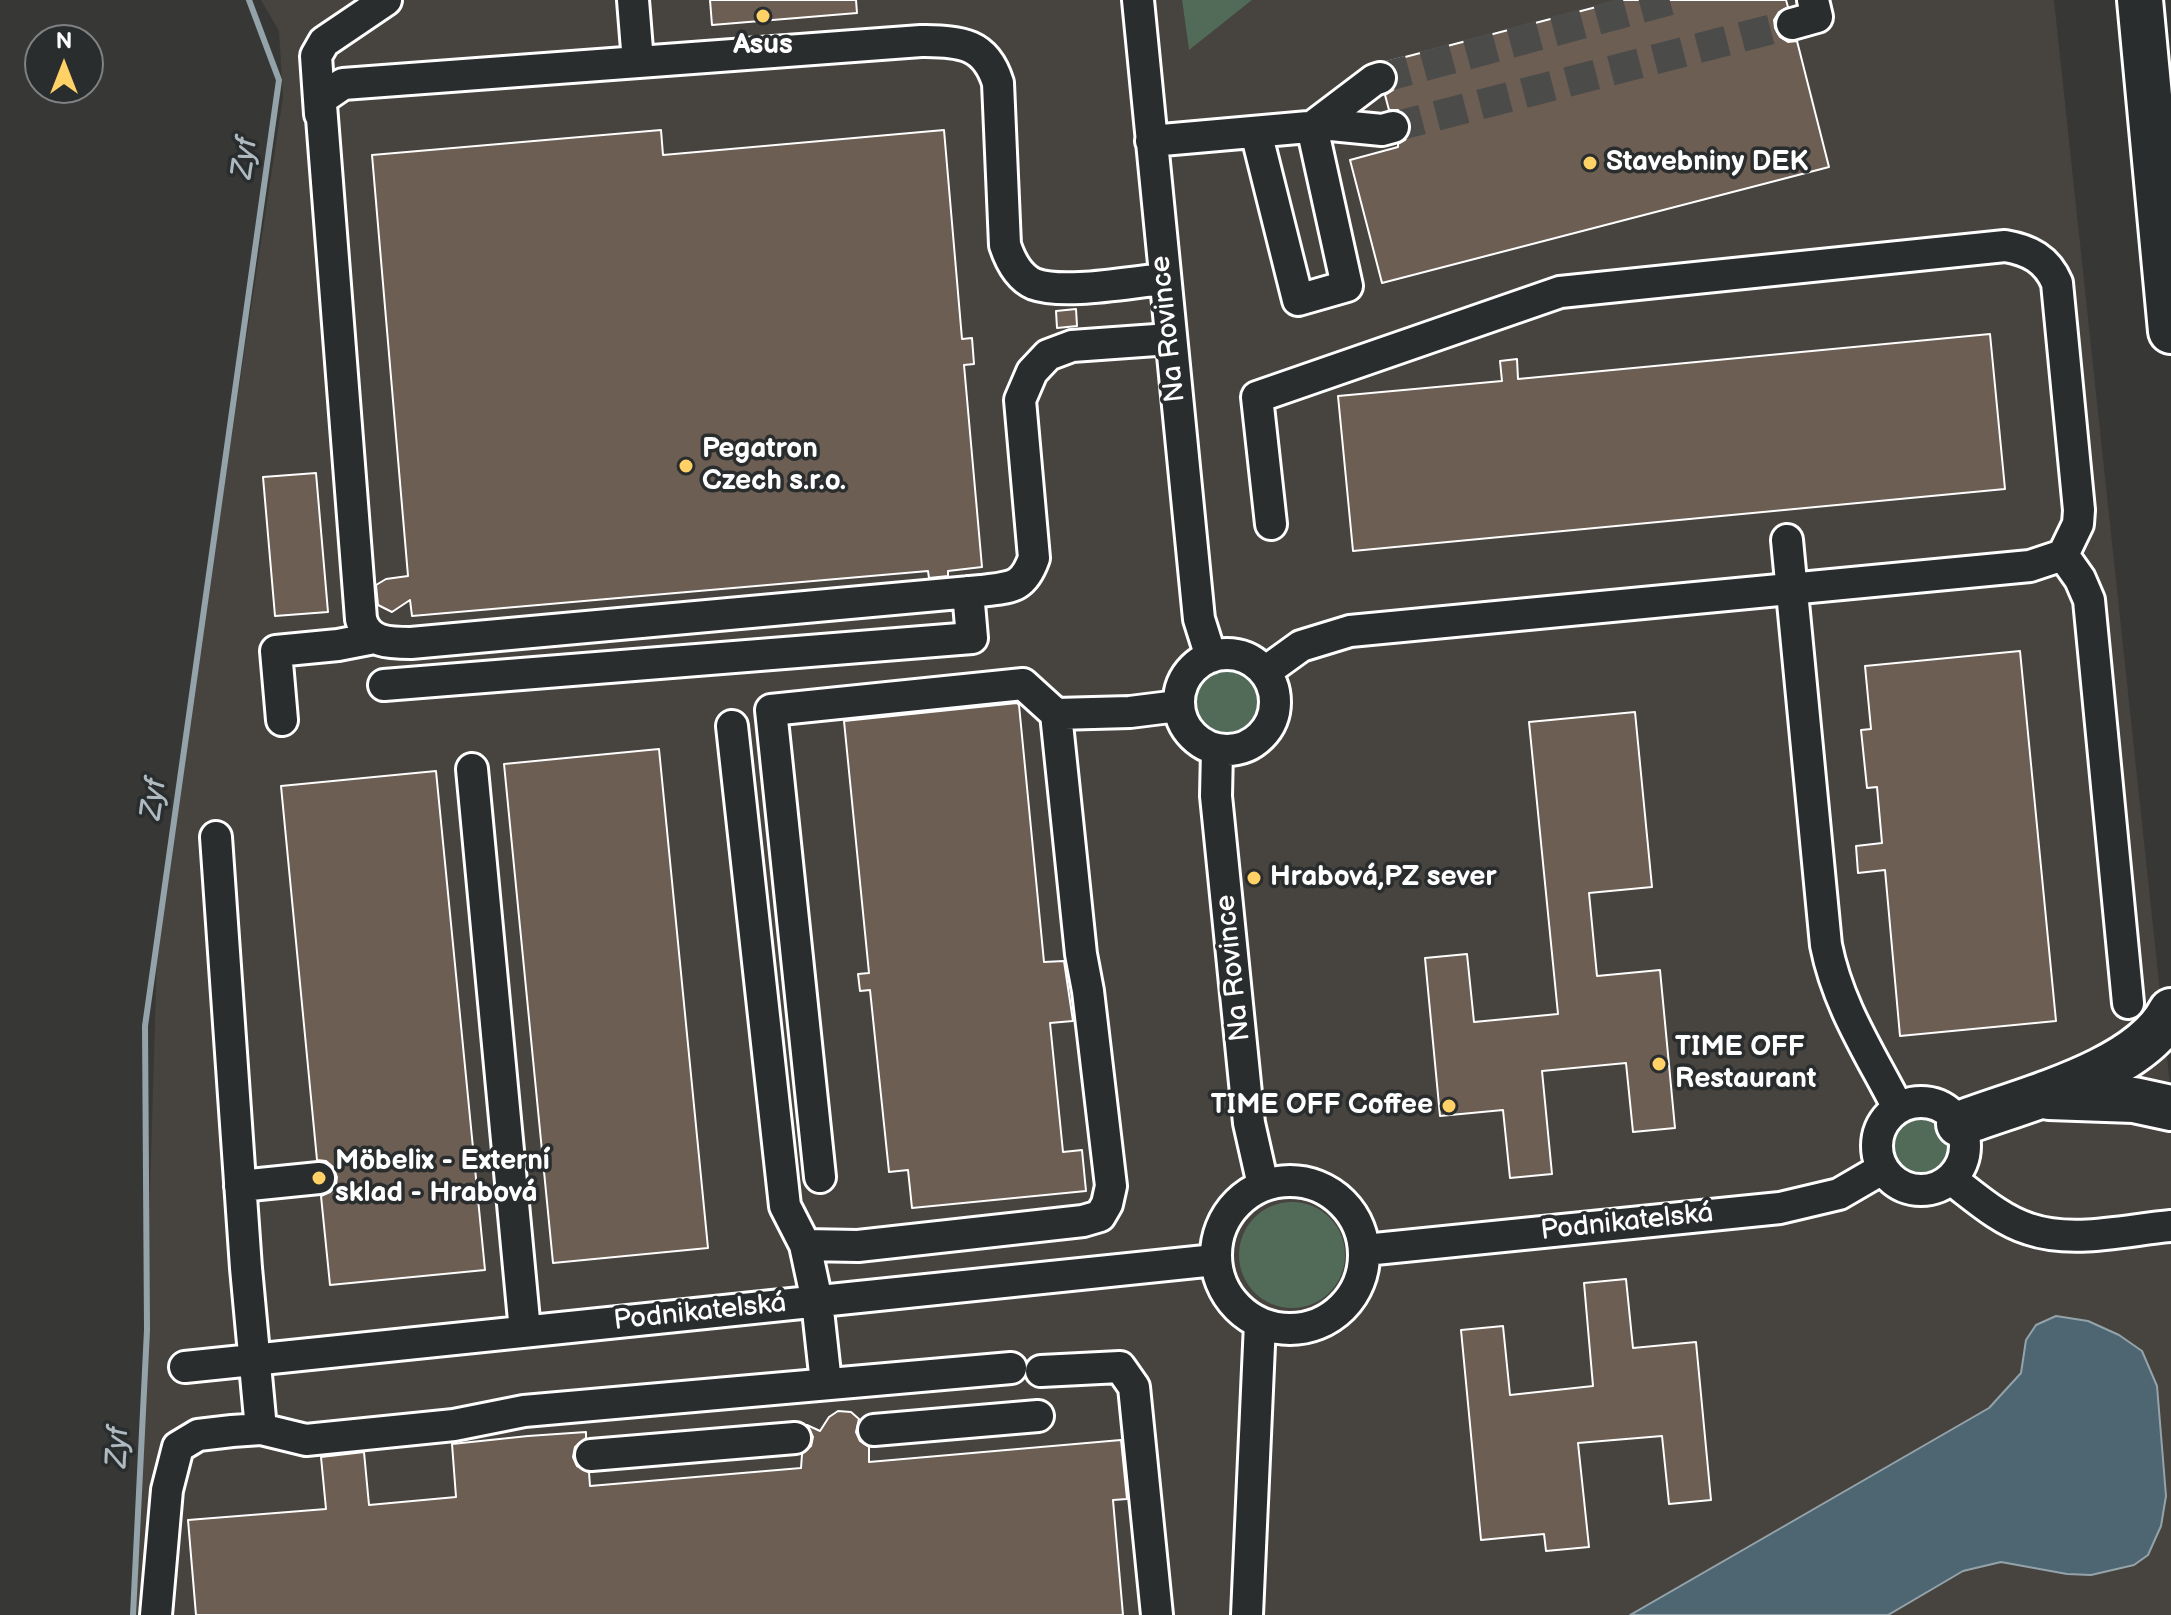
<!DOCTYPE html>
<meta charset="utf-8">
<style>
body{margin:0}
#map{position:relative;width:2171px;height:1615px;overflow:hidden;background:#373735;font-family:"Balsamiq Sans",sans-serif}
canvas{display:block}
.north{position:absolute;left:24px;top:24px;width:80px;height:80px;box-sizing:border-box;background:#2a2d2e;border:2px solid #7f8182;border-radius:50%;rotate:0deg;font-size:22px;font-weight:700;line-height:32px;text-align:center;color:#fff}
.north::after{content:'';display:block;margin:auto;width:28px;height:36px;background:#ffd166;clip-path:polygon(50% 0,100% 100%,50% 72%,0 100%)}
</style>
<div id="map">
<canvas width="2171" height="1615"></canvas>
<div class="north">N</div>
</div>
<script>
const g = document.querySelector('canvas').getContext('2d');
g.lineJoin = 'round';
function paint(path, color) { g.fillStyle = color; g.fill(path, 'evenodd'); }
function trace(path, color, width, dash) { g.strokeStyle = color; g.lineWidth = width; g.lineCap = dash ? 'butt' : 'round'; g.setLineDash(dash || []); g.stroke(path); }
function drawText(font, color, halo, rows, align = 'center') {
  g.font = font + ' "Balsamiq Sans",sans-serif'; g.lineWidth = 7; g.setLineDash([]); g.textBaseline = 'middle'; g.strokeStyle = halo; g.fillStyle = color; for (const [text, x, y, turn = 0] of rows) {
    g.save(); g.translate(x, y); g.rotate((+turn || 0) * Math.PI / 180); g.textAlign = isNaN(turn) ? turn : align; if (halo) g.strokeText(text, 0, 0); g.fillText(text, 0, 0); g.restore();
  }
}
paint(new Path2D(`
 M 261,0 L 1182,0 L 1189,49 L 1252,0 L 2054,0 L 2171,1094 L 2171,1615 L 133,1615 L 144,1386 L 158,922 L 283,97 L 279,31 Z`), '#47433e');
paint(new Path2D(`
 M 1182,0 L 1252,0 L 1189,50 Z
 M1193 703a33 33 0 1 1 66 0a33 33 0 1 1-66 0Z
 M1890 1146a31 31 0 1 1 62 0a31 31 0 1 1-62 0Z
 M1239 1255a53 53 0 1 1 106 0a53 53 0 1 1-106 0Z`), '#526b58');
const water = new Path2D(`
 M 2056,1316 L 2088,1321 L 2119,1335 L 2142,1351 L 2157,1386 L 2166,1496 L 2161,1526 L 2148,1555 L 2134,1565 L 2091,1575 L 2067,1574 L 2001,1562 L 1963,1571 L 1888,1615 L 1630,1615 L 1989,1408 L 2021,1373 L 2026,1340 L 2036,1325 Z`);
paint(water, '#4d6672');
trace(water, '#94a3aa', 2);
trace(new Path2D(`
 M 133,1615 L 147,1330 L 145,1026 L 279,80 L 249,0`), '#94a3aa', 6);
const building = new Path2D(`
 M 710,0 L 856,0 L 857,13 L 712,25 Z
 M 1623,0 L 1786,0 L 1788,7 L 1779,12 L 1774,20 L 1775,28 L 1780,37 L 1788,42 L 1797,41 L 1829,167 L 1382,283 L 1350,160 L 1398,147 L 1398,144 L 1405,140 L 1410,132 L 1410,123 L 1406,115 L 1398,110 L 1389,110 L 1385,95 L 1393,90 L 1398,81 L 1397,72 L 1386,62 Z
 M 661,130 L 663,155 L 944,130 L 962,339 L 972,338 L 974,364 L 964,365 L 982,567 L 948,571 L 948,576 L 929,578 L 928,571 L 412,616 L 410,600 L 392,612 L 378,605 L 376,585 L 386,579 L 408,576 L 372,155 Z
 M 1076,309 L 1077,326 L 1057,328 L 1056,311 Z
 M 1990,334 L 2005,489 L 1353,551 L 1338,396 L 1502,381 L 1500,361 L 1517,359 L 1518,379 Z
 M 316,473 L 328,612 L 275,616 L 263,477 Z
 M 2020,651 L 2056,1021 L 1900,1036 L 1885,870 L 1858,873 L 1856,846 L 1882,843 L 1877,787 L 1867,788 L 1861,730 L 1871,729 L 1865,666 Z
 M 1017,703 L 1019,705 L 1044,962 L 1064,961 L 1073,1021 L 1050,1023 L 1063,1152 L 1082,1150 L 1086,1191 L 912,1208 L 908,1170 L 889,1172 L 870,990 L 860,991 L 858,974 L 869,973 L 844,721 Z
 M 1635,712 L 1652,887 L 1589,893 L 1597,976 L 1660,970 L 1675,1128 L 1633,1132 L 1626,1063 L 1542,1071 L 1552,1174 L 1510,1178 L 1503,1110 L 1440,1116 L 1425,958 L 1467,954 L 1474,1022 L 1558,1014 L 1529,722 Z
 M 659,749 L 708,1248 L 553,1263 L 504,764 Z
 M 436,771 L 485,1270 L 330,1285 L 321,1196 L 330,1192 L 336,1185 L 337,1177 L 333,1167 L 326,1161 L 317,1160 L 281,786 Z
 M 1626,1279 L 1633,1348 L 1696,1342 L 1711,1500 L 1669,1504 L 1662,1436 L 1578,1443 L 1589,1547 L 1546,1551 L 1544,1534 L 1481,1540 L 1461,1330 L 1503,1326 L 1510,1395 L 1593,1386 L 1584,1283 Z
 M 838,1411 L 851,1412 L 859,1419 L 856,1432 L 860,1441 L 869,1447 L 869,1462 L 1121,1440 L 1127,1499 L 1113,1500 L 1123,1615 L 196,1615 L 188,1520 L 326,1509 L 321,1457 L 364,1452 L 369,1505 L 456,1497 L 452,1444 L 528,1436 L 586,1432 L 586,1438 L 575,1447 L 573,1457 L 577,1466 L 589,1472 L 590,1486 L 801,1468 L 802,1454 L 811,1446 L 813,1437 L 807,1425 L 820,1431 L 829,1417 Z`);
paint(building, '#6c5e53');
trace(building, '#fff', 2);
trace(new Path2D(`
 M 1380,78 L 1671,0
 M 1393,127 L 1792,24`), '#4b4b49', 30, [30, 15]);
const minor = new Path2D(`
 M 633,0 L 638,62
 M 1138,0 L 1199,619 L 1211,657
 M 1792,24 L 1817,17 L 1813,0
 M 320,114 L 316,56 L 324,42 L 386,0
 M 1256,132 L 1298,300 L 1347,286 L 1312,127 L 1374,80 L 1380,78
 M 1151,141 L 1331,125 L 1382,130 L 1393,127
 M 1164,279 C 1130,282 1064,295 1034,284 C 1018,277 1010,260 1005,245 L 998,83 C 985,41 959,42 921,41 L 343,84 L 324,97 L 321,105 L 361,619 C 367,643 390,643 411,643 L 981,591 C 1011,587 1023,589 1034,558 L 1020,400 L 1032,372 L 1048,355 L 1072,346 L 1170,339
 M 1787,540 L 1826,945 C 1838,1006 1870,1053 1898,1108
 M 2063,555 L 2080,579 L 2089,600 L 2128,1003
 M1179 702a48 48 0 1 1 96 0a48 48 0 1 1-96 0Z
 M 1265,672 L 1301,646 L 1350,631 L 2030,566 L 2063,555 L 2078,524 L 2079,510 L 2057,283 C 2047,259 2029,250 2005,246 L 1560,292 L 1257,397 L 1271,524
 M 384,685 L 972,638 L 968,592
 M 282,720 L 276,651 L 338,645 L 374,638
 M 732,726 L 785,1206 L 805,1245 L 817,1301 L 826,1383
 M 1217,750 L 1216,796 L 1249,1123 L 1263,1185
 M 472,769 L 525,1331
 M 216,837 L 246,1268 L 261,1429
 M1877 1146a44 44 0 1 1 88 0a44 44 0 1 1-88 0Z
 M 820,1177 L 771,710 L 1023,684 L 1056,714 L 1130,712 L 1178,706
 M 1951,1179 C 1975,1197 2000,1220 2029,1229 C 2073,1244 2126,1230 2171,1226
 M1216 1255a74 74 0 1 1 148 0a74 74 0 1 1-148 0Z
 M 240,1186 L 319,1178
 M 805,1245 L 858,1246 L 1083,1221 L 1100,1216 L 1107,1204 L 1111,1186 L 1088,991 L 1081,954 L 1056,714
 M 1365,1250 L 1780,1208 L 1839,1194 L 1882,1169
 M 185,1367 L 1215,1260
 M 1041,1371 L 1120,1367 L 1134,1387 L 1157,1615
 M 874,1430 L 1038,1416
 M 591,1455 L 795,1438
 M 156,1615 L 167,1490 L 178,1447 L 198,1435 L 232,1431 L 261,1429 L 306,1440 L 454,1425 L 524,1411 L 1011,1368
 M 1247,1615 L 1260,1323`);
const highway = new Path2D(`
 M 2140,0 L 2171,331
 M 2049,1097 L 2134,1100 L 2171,1108
 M 1959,1124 C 2021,1100 2139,1073 2171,1011`);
trace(minor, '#fff', 36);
trace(highway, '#fff', 50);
trace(minor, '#2a2d2e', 30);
trace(highway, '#2a2d2e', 44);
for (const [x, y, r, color] of [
 [763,16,8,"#ffd166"],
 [1590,163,8,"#ffd166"],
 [686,466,8,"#ffd166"],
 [1254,878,8,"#ffd166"],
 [1659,1064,8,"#ffd166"],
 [1449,1106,8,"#ffd166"],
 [319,1178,8,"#ffd166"]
]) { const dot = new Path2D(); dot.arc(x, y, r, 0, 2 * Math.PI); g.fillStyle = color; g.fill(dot); trace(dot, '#2a2d2e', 3); }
drawText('bold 28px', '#fff', '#2a2d2e', [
 ["Asus",763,46,"center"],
 ["Stavebniny DEK",1606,163],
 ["Pegatron",702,450],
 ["Czech s.r.o.",702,482],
 ["Hrabová,PZ sever",1270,878],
 ["TIME OFF",1675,1048],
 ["Restaurant",1675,1080],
 ["TIME OFF Coffee",1433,1106,"right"],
 ["Möbelix - Externí",335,1162],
 ["sklad - Hrabová",335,1194]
], 'left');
drawText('28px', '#fff', '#2a2d2e', [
 ["Na Rovince",1169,329,-96],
 ["Na Rovince",1234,968,-96],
 ["Podnikatelská",1627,1223,-6],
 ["Podnikatelská",700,1313,-6]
]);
drawText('italic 30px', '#afbac0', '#2a2d2e', [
 ["Zyf",246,158,-82],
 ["Zyf",155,799,-82],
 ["Zyf",119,1447,-87]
]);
</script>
